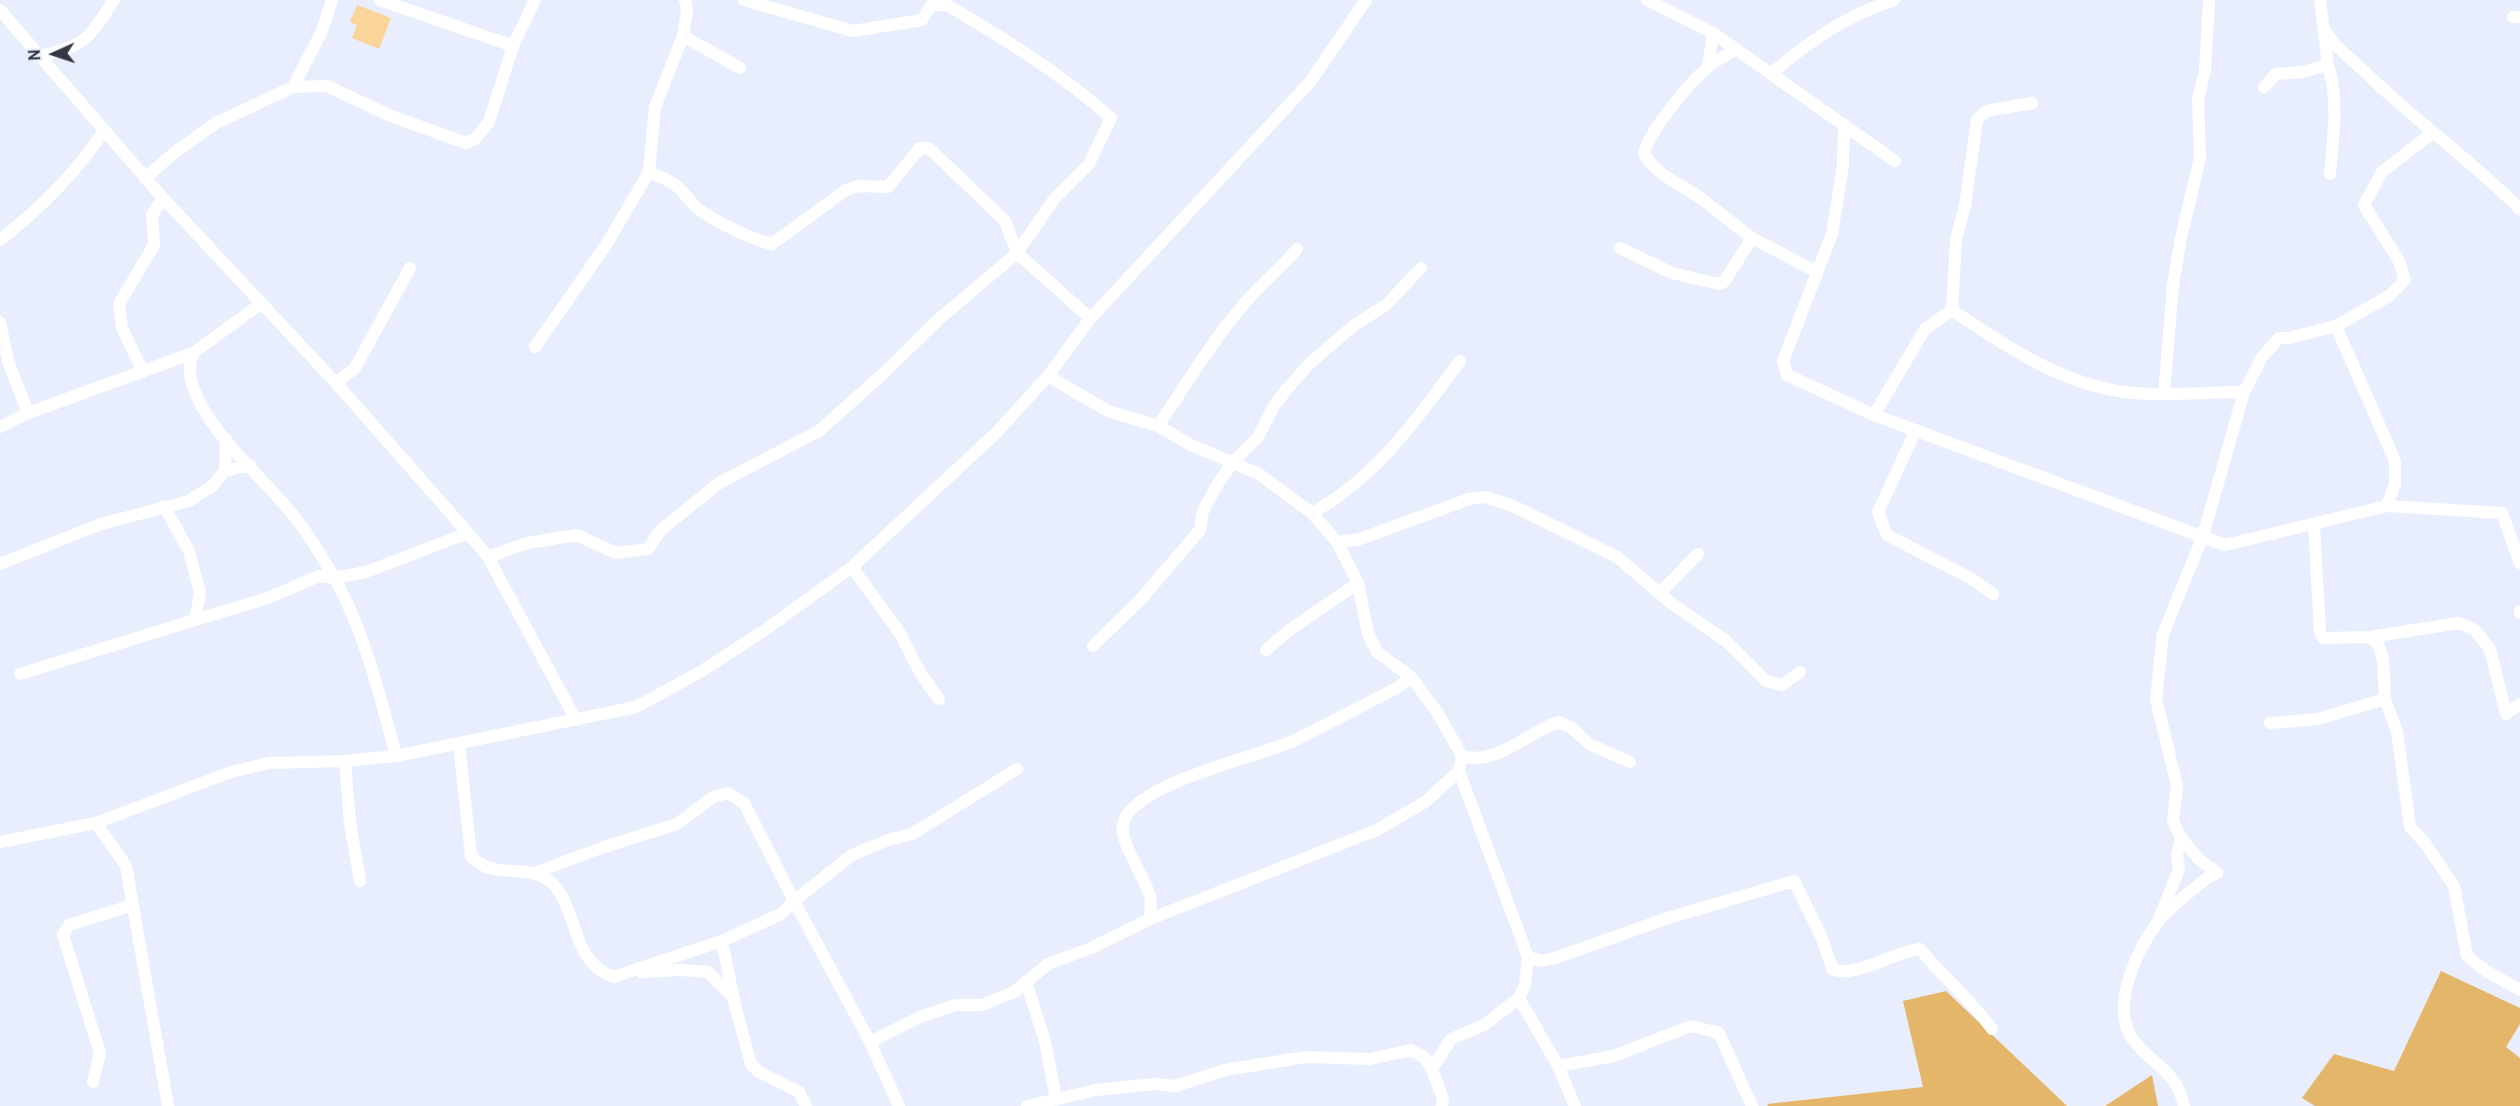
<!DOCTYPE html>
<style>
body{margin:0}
#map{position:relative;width:2520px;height:1106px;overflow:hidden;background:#e9eefe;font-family:Overpass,sans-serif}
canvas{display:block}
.north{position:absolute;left:24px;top:24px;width:60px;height:60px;-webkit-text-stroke:4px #e9eefe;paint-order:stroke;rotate:267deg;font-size:16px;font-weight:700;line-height:24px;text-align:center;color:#353842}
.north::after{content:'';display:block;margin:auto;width:21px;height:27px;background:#353842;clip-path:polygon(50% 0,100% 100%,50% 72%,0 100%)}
</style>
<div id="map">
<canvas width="2520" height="1106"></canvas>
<div class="north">N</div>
</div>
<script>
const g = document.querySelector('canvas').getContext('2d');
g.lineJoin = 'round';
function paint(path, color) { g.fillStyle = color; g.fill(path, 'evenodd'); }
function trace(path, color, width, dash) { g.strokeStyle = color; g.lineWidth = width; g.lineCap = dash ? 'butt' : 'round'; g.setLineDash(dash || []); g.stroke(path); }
paint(new Path2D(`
 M 357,5 L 391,18 L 379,49 L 352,38 L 357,25 L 350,22 Z`), '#fad498');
paint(new Path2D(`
 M 2441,971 L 2520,1008 L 2520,1024 L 2506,1047 L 2520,1058 L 2520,1106 L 2315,1106 L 2302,1098 L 2334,1054 L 2394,1071 Z
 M 1946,991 L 2067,1106 L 1768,1106 L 1767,1104 L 1923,1087 L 1903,1001 Z
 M 2152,1075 L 2158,1106 L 2105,1106 Z`), '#e3b66a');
trace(new Path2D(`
 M 380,0 L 513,46
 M 1647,0 L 1713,33 L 1895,161
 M 0,10 L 163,198 L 336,383 L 468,533 L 488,557 L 576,720
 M 2513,17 L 2520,17
 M 2324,29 C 2335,48 2352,59 2368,75 C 2417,122 2472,161 2520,209
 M 683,36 L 740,68
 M 39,56 C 85,47 89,38 114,0
 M 2328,65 C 2339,100 2333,137 2330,174
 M 1708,67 L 1713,33
 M 1773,72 C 1810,41 1847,15 1894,0
 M 293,87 L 327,86 L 391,116 L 466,143 L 475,139 L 489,122 L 513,46 L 535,0
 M 2264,87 L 2276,74 L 2302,72 L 2328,65 L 2320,0
 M 2032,103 L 1986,111 L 1977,120 L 1965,206 L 1956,239 L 1952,310 C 2006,346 2059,383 2125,392 C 2164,397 2205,392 2244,392 L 2262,357 L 2279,338 L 2289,338 L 2336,326 L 2395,461 L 2395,484 L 2387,506
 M 1844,125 L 1843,165 L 1832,234 L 1783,361 L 1787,375 L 1874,415 L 2225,545 L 2387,506 L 2502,513 L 2520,563
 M 649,172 C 657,176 667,179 674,184 C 683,190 689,201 697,208 C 714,221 752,240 772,244 L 846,190 L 859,186 L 888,187 L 920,148 L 930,149 L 1005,221 L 1017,253 L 1090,318
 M 145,178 L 174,153 L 216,123 L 293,87 L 322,31 L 332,0
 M 1752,238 L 1817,272
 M 0,240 C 41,208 75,174 104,131
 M 1620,248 L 1672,273 L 1718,284 L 1724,282 L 1752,238 C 1735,225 1719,212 1703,200 C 1682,184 1657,177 1644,153 C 1650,130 1689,83 1708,67 C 1716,60 1727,55 1736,49
 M 262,303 L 193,353 C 190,363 188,373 192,384 C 207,431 258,473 289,510 C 306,530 322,556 335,579 C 365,633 380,696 396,756
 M 0,322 L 8,361 L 28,413
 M 2336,326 L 2389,296 L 2405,280 L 2399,261 L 2364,205 L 2382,172 L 2432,133
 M 535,347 L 606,245 L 649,172 L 655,107 L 683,36 L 687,11 L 685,0
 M 143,372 L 122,328 L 119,304 L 154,245 L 152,215 L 163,198
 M 1048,376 L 1108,411 L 1158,426 L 1191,445 L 1259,474 L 1312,513 L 1337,542 L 1358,583 L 1368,634 L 1377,652 L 1411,677 L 1437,712 L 1462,756 L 1459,771 L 1528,957 L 1525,985 L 1519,998 L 1558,1066 L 1614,1056 L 1691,1026 L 1719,1033 L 1752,1106
 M 336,383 L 355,368 L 410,268
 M 2164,394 L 2173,285 L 2181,238 L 2200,158 L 2198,99 L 2205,71 L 2209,0
 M 1874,415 L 1925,329 L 1952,310
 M 1158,426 C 1188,382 1216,334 1252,295 C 1267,279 1283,266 1297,249
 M 0,427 L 28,413 L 193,353
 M 1916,430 L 1878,512 L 1887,535 L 1972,579 L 1993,594
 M 225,471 L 226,439
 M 1312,513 C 1377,477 1417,419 1460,361
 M 2314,525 L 2320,633 L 2324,638 L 2370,637 L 2379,646 L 2383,660 L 2385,699 L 2397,732 L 2410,827 L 2425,843 L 2454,886 L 2467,956 L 2486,971 L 2520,990
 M 1337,542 L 1360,539 L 1469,499 L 1484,497 L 1511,505 L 1617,557 L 1671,603 L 1726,641 L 1766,681 L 1782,685 L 1800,672
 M 488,557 L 527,543 L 577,535 L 616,553 L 648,549 L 661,530 L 719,483 L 819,431 L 885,372 L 939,319 L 1016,254 L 1055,198 L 1089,164 L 1111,118 C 1060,73 1005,39 947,5 L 931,5 L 922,20 L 853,31 L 744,0
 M 0,564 L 101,524 L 189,501 L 212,486 L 225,471 L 250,465
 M 852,567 L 899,632 L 921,674 L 939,699
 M 1660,593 L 1698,554
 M 2520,611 L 2520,613
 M 195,620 L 268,598 L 319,576 L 334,578 L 366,572 L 468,533
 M 2370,637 L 2459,623 L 2475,630 L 2490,649 L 2506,714 L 2520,704
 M 1093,646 L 1142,598 L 1200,530 L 1203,511 L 1217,485 L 1233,462 L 1258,437 L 1274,406 L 1287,389 L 1308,365 L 1353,326 L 1386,305 L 1421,268
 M 1266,650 L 1288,631 L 1358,583
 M 20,674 L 195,620 L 200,593 L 189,551 L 164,506
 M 2270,723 L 2318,719 L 2385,699
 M 459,744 L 471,856 C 495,884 535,857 558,890 C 579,921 573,961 613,977 L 722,941 L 735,1005 L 751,1064 L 759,1072 L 799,1092 L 806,1106
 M 1462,756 C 1496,766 1527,733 1558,722 L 1572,728 L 1589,744 L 1630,762
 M 345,761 L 350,823 L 360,881
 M 96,823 L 126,866 L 168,1106
 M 0,842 L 96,823 L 231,772 L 269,763 L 345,761 L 396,756 L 636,707 L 700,672 L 765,630 L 852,567 L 997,432 L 1048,376 L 1089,320 L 1310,82 L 1366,0
 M 537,872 L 601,848 L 677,824 L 713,797 L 728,793 L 744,803 L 794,901 L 781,914 L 722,941
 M 1150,919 C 1150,912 1152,903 1150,896 C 1145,878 1119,841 1123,824 C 1132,783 1260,757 1295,740 C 1330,723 1363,705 1397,688 L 1411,677
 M 2159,919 L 2179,869 L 2177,855 L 2181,838
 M 1528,957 L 1541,961 L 1555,958 L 1668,918 L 1794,881 L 1821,936 L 1833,970 C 1860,977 1892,952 1920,949 C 1943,978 1971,999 1992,1029
 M 641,972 L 680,970 L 708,972 L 733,997
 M 1026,982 L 1045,1041 L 1056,1099
 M 870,1042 L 922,1016 L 956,1005 L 982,1005 L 1014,992 L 1048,964 L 1091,948 L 1150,919 L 1377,830 L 1425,802 L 1459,771
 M 1558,1066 L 1575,1106
 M 1432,1069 L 1451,1039 L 1484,1025 L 1519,998
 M 93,1082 L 100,1053 L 63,935 L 69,925 L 133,905
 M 899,1106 L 870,1042 L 794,901 L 852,855 L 888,840 L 912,834 L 1017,769
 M 1027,1106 L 1096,1090 L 1155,1084 L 1175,1086 L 1225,1070 L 1306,1057 L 1370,1059 L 1411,1050 L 1424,1057 L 1432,1069 L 1443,1099 L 1442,1106
 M 2184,1106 C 2176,1070 2156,1068 2135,1042 C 2108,1011 2136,952 2157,923 C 2170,906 2192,891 2208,877 L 2217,873 L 2200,860 L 2181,838 L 2173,821 L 2177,786 L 2156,699 L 2163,634 L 2203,536 L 2244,392`), '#fff', 12);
</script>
